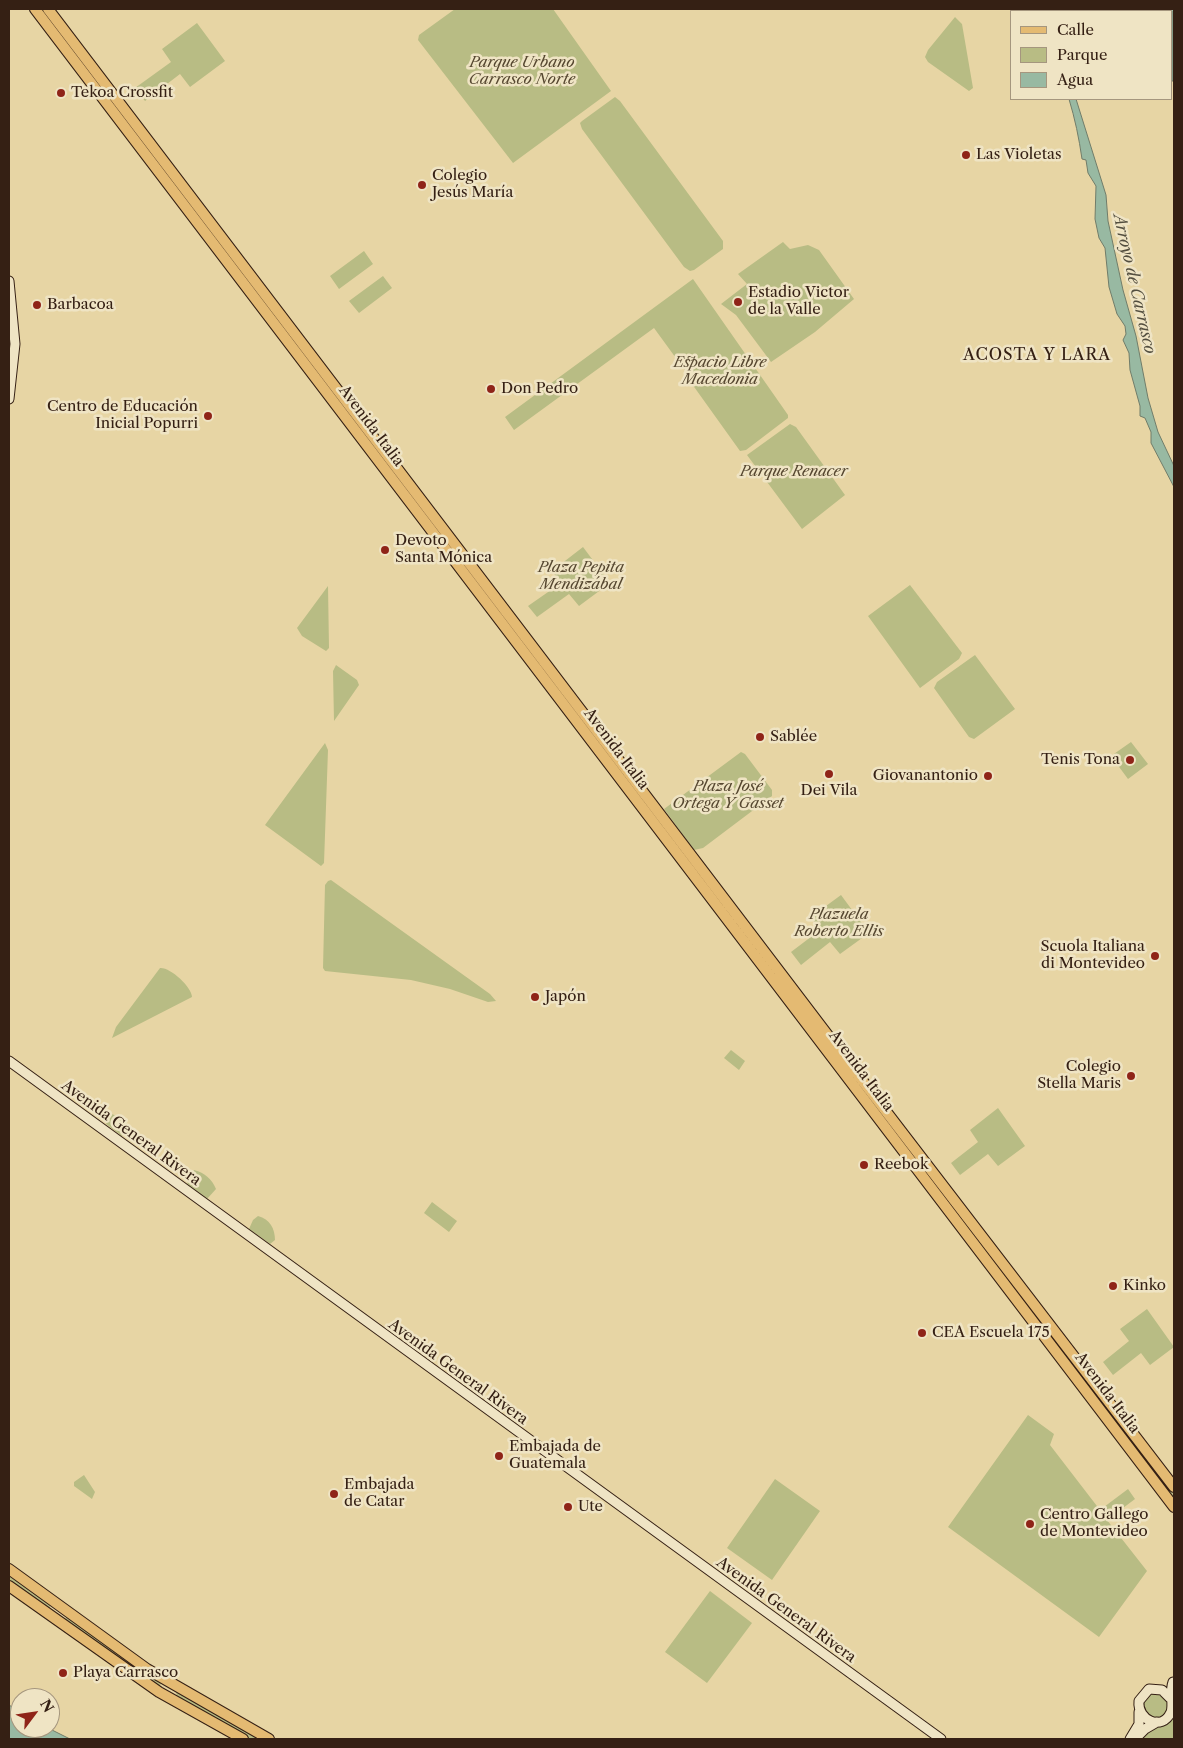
<!DOCTYPE html>
<meta charset="utf-8">
<style>
body{margin:0}
#map{position:relative;width:1183px;height:1748px;overflow:hidden;background:#e7d5a4;font-family:"Libre Caslon Text",serif}
canvas{display:block}
.frame{position:absolute;inset:0;border:10px solid #352014;pointer-events:none}
.legend{position:absolute;left:1010px;top:10px;width:162px;height:90px;box-sizing:border-box;background:#efe4c4;border:1px solid #a5967e;margin:0;padding:6px 9px;list-style:none;font-size:15px;color:#352014}
.legend li{display:flex;align-items:center;gap:10px;height:25px}
.legend b{width:25px;border:1px solid #a5967e}
.north{position:absolute;left:10px;top:1688px;width:50px;height:50px;box-sizing:border-box;background:#efe4c4;border:1px solid #a5967e;border-radius:50%;rotate:59deg;font-size:14px;font-weight:700;line-height:20px;text-align:center;color:#352014}
.north::after{content:'';display:block;margin:auto;width:18px;height:22px;background:#8f2418;clip-path:polygon(50% 0,100% 100%,50% 72%,0 100%)}
</style>
<div id="map">
<canvas width="1183" height="1748"></canvas>
<div class="frame"></div>
<ul class="legend">
<li><b style="height:6px;background:#e4ba72"></b>Calle</li>
<li><b style="height:14px;background:#b8bc84"></b>Parque</li>
<li><b style="height:14px;background:#98b9a2"></b>Agua</li>
</ul>
<div class="north">N</div>
</div>
<script>
const g = document.querySelector('canvas').getContext('2d');
g.lineJoin = 'round';
function paint(path, color) { g.fillStyle = color; g.fill(path, 'evenodd'); }
function trace(path, color, width, dash) { g.strokeStyle = color; g.lineWidth = width; g.lineCap = dash ? 'butt' : 'round'; g.setLineDash(dash || []); g.stroke(path); }
function drawText(font, color, halo, rows, align = 'center') {
  g.font = font + ' "Libre Caslon Text",serif'; g.lineWidth = 5; g.setLineDash([]); g.textBaseline = 'middle'; g.strokeStyle = halo; g.fillStyle = color; for (const [text, x, y, turn = 0] of rows) {
    g.save(); g.translate(x, y); g.rotate((+turn || 0) * Math.PI / 180); g.textAlign = isNaN(turn) ? turn : align; if (halo) g.strokeText(text, 0, 0); g.fillText(text, 0, 0); g.restore();
  }
}
paint(new Path2D(`
 M 455,9 L 553,9 L 611,91 L 513,163 L 418,40 L 419,35 Z
 M 955,17 L 962,24 L 973,88 L 969,91 L 928,62 L 925,57 L 928,50 Z
 M 197,23 L 225,61 L 190,87 L 180,74 L 145,101 L 135,88 L 171,62 L 162,49 Z
 M 615,97 L 620,101 L 723,241 L 723,249 L 694,270 L 690,271 L 684,267 L 582,129 L 580,123 L 582,121 Z
 M 783,242 L 790,249 L 808,245 L 819,250 L 854,299 L 815,332 L 771,362 L 736,315 L 721,304 L 747,284 L 738,274 Z
 M 364,251 L 373,264 L 339,289 L 330,276 Z
 M 383,276 L 392,288 L 359,313 L 349,301 Z
 M 693,279 L 788,415 L 788,418 L 746,450 L 740,451 L 687,377 L 689,376 L 654,328 L 514,430 L 505,417 Z
 M 790,424 L 796,427 L 845,495 L 802,529 L 747,455 Z
 M 583,547 L 610,583 L 579,606 L 569,594 L 537,617 L 528,606 L 561,583 L 552,571 Z
 M 910,585 L 962,653 L 959,659 L 920,688 L 868,616 Z
 M 328,586 L 329,648 L 326,651 L 302,636 L 297,628 Z
 M 975,655 L 1015,709 L 974,739 L 969,737 L 934,688 L 937,682 Z
 M 336,665 L 357,680 L 359,685 L 334,721 L 333,671 Z
 M 1131,742 L 1148,764 L 1128,779 L 1111,756 Z
 M 325,743 L 328,750 L 324,863 L 321,866 L 265,825 Z
 M 741,752 L 745,754 L 772,790 L 772,796 L 703,848 L 694,850 L 664,809 Z
 M 331,880 L 490,994 L 496,1001 L 488,1002 L 450,989 L 411,980 L 325,971 L 323,968 L 325,885 L 328,881 Z
 M 841,895 L 869,933 L 840,954 L 830,942 L 801,965 L 791,952 L 820,930 L 811,917 Z
 M 160,968 C 170,967 192,987 192,997 L 112,1038 L 116,1027 Z
 M 731,1050 L 745,1061 L 739,1070 L 724,1058 Z
 M 998,1108 L 1025,1146 L 998,1166 L 988,1154 L 960,1175 L 951,1163 L 978,1142 L 970,1130 Z
 M 112,1114 L 123,1119 L 129,1126 L 122,1136 L 106,1124 Z
 M 194,1170 C 205,1173 212,1179 216,1189 L 207,1199 L 187,1186 L 188,1179 Z
 M 432,1202 L 457,1221 L 449,1232 L 424,1213 Z
 M 258,1216 C 270,1219 275,1229 275,1240 L 270,1244 L 249,1229 L 253,1220 Z
 M 969,1225 L 1174,1495 L 1174,1503 L 966,1226 Z
 M 1147,1309 L 1174,1347 L 1150,1365 L 1141,1353 L 1113,1375 L 1103,1362 L 1129,1341 L 1120,1329 Z
 M 1028,1415 L 1054,1434 L 1050,1445 L 1100,1510 L 1128,1489 L 1135,1499 L 1107,1520 L 1147,1571 L 1099,1637 L 948,1527 Z
 M 84,1475 L 95,1492 L 92,1499 L 74,1486 L 74,1482 Z
 M 775,1479 L 820,1511 L 772,1580 L 727,1548 Z
 M 9,1574 L 50,1603 L 50,1608 L 46,1608 L 9,1581 Z
 M 710,1591 L 752,1623 L 707,1683 L 665,1652 Z
 M 67,1615 L 161,1682 L 161,1684 L 159,1686 L 65,1620 Z
 M1142 1705a13 13 0 1 1 26 0a13 13 0 1 1-26 0Z
 M 176,1693 L 179,1693 L 262,1739 L 249,1739 L 178,1699 Z
 M 1174,1718 L 1174,1738 L 1136,1739 L 1142,1733 Z`), '#b8bc84');
const water = new Path2D(`
 M 1117,9 L 1174,9 L 1174,81 L 1172,81 L 1172,11 L 1116,11 Z
 M 1069,99 L 1076,99 L 1106,195 L 1108,221 L 1123,290 L 1136,336 L 1148,398 L 1158,432 L 1174,466 L 1174,487 L 1151,443 L 1151,432 L 1145,418 L 1140,416 L 1140,406 L 1130,370 L 1129,353 L 1123,340 L 1126,334 L 1125,326 L 1117,314 L 1109,287 L 1105,248 L 1099,238 L 1095,219 L 1096,186 L 1088,173 L 1086,160 L 1082,159 C 1079,138 1075,119 1069,99 Z
 M 9,1705 L 20,1712 L 20,1728 L 48,1728 L 70,1739 L 9,1739 Z`);
paint(water, '#98b9a2');
trace(water, '#707c69', 1);
const secondary = new Path2D(`
 M 9,281 L 15,344 L 9,399
 M 9,1061 L 941,1739
 M 1170,1698 L 1162,1690 L 1149,1689 L 1139,1701 C 1137,1720 1162,1732 1171,1712 C 1174,1704 1169,1693 1173,1682
 M 1130,1739 L 1139,1724 L 1139,1712
 M 1135,1739 L 1145,1729 L 1157,1722`);
const primary = new Path2D(`
 M 35,9 L 1174,1507
 M 48,9 L 855,1071 L 1174,1487
 M 9,1569 L 147,1669 L 269,1739
 M 9,1586 L 159,1692 L 243,1739`);
trace(secondary, '#352014', 11);
trace(primary, '#352014', 12);
trace(secondary, '#efe4c4', 9);
trace(primary, '#e4ba72', 10);
for (const [x, y, r, color] of [
 [61,93,5,"#8f2418"],
 [966,155,5,"#8f2418"],
 [422,185,5,"#8f2418"],
 [738,302,5,"#8f2418"],
 [37,305,5,"#8f2418"],
 [491,389,5,"#8f2418"],
 [208,416,5,"#8f2418"],
 [385,550,5,"#8f2418"],
 [760,737,5,"#8f2418"],
 [1130,760,5,"#8f2418"],
 [829,774,5,"#8f2418"],
 [988,776,5,"#8f2418"],
 [1155,956,5,"#8f2418"],
 [535,997,5,"#8f2418"],
 [1131,1076,5,"#8f2418"],
 [864,1165,5,"#8f2418"],
 [1113,1286,5,"#8f2418"],
 [922,1333,5,"#8f2418"],
 [499,1456,5,"#8f2418"],
 [334,1494,5,"#8f2418"],
 [568,1507,5,"#8f2418"],
 [1030,1524,5,"#8f2418"],
 [63,1673,5,"#8f2418"]
]) { const dot = new Path2D(); dot.arc(x, y, r, 0, 2 * Math.PI); g.fillStyle = color; g.fill(dot); trace(dot, '#efe4c4', 2); }
drawText('italic 15px', '#564730', '#efe4c4', [
 ["Parque Urbano",522,63],
 ["Carrasco Norte",522,80],
 ["Espacio Libre",720,363],
 ["Macedonia",720,380],
 ["Parque Renacer",794,472],
 ["Plaza Pepita",581,568],
 ["Mendizábal",581,585],
 ["Plaza José",728,787],
 ["Ortega Y Gasset",728,804],
 ["Plazuela",839,915],
 ["Roberto Ellis",839,932]
]);
drawText('15px', '#352014', '#efe4c4', [
 ["Tekoa Crossfit",71,93],
 ["Las Violetas",976,155],
 ["Colegio",432,176],
 ["Jesús María",432,193],
 ["Estadio Victor",748,293],
 ["de la Valle",748,310],
 ["Barbacoa",47,305],
 ["Don Pedro",501,389],
 ["Centro de Educación",198,407,"right"],
 ["Inicial Popurri",198,424,"right"],
 ["Devoto",395,541],
 ["Santa Mónica",395,558],
 ["Sablée",770,737],
 ["Tenis Tona",1120,760,"right"],
 ["Giovanantonio",978,776,"right"],
 ["Dei Vila",829,791,"center"],
 ["Scuola Italiana",1145,947,"right"],
 ["di Montevideo",1145,964,"right"],
 ["Japón",545,997],
 ["Colegio",1121,1067,"right"],
 ["Stella Maris",1121,1084,"right"],
 ["Reebok",874,1165],
 ["Kinko",1123,1286],
 ["CEA Escuela 175",932,1333],
 ["Embajada de",509,1447],
 ["Guatemala",509,1464],
 ["Embajada",344,1485],
 ["de Catar",344,1502],
 ["Ute",578,1507],
 ["Centro Gallego",1040,1515],
 ["de Montevideo",1040,1532],
 ["Playa Carrasco",73,1673]
], 'left');
drawText('15px', '#352014', '#efe4c4', [
 ["Avenida Italia",371,426,53],
 ["Avenida Italia",616,749,53],
 ["Avenida Italia",861,1071,53],
 ["Avenida General Rivera",131,1133,36],
 ["Avenida General Rivera",458,1372,36],
 ["Avenida Italia",1107,1393,53],
 ["Avenida General Rivera",786,1610,36]
]);
drawText('italic 16px', '#534e3f', '#efe4c4', [
 ["Arroyo de Carrasco",1134,284,77]
]);
g.letterSpacing = '1px';
drawText('16px', '#352014', '#efe4c4', [
 ["ACOSTA Y LARA",1037,355]
]);
g.letterSpacing = '0px';
</script>
